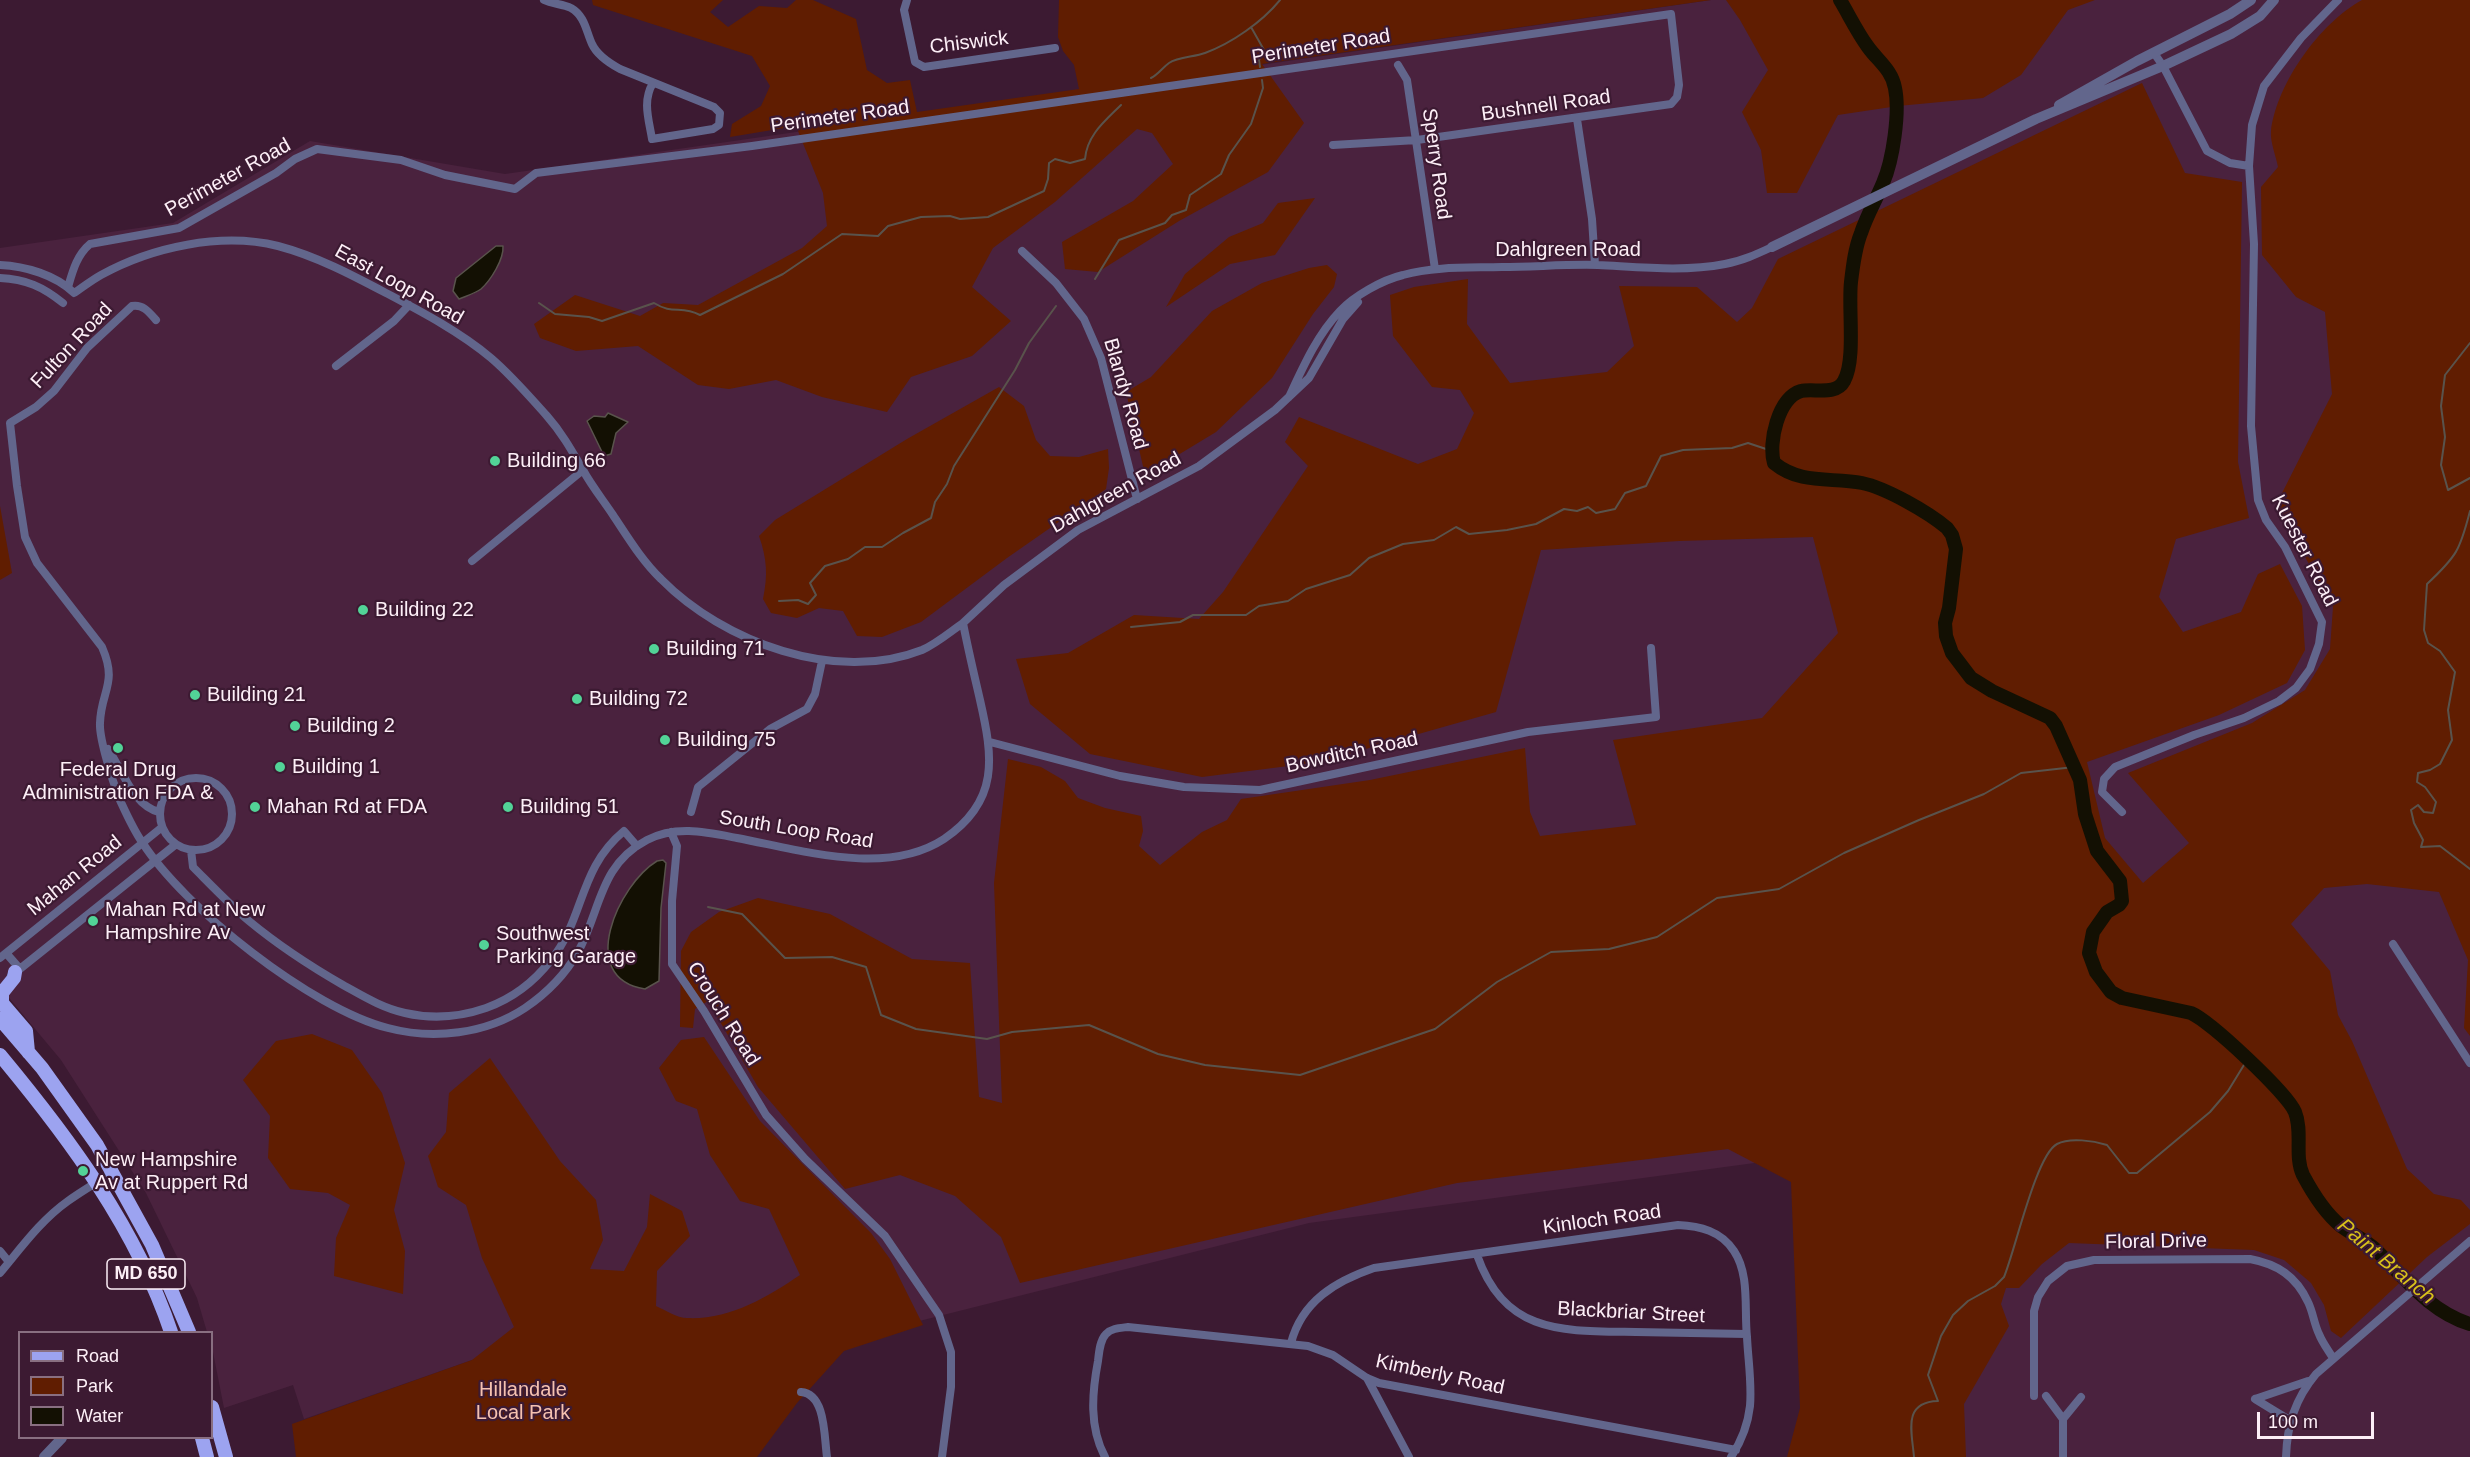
<!DOCTYPE html>
<style>
body{margin:0}
#map{position:relative;width:2470px;height:1457px;overflow:hidden;background:#3c1a32;font-family:Arial,sans-serif}
canvas{display:block}
.legend{position:absolute;left:18px;top:1331px;width:195px;height:108px;box-sizing:border-box;background:#3c1a32;border:2px solid #896f81;margin:0;padding:8px 10px;list-style:none;font-size:18px;color:#fdeff7}
.legend li{display:flex;align-items:center;gap:12px;height:30px}
.legend b{width:30px;border:2px solid #896f81}
.scale{position:absolute;left:2257px;top:1412px;width:117px;height:27px;box-sizing:border-box;border:3px solid #fdeff7;border-top:0;padding-left:8px;font-size:18px;line-height:21px;white-space:nowrap;color:#fdeff7;-webkit-text-stroke:4px #3c1a32;paint-order:stroke}
</style>
<div id="map">
<canvas width="2470" height="1457"></canvas>
<ul class="legend">
<li><b style="height:8px;background:#9ca3f0"></b>Road</li>
<li><b style="height:16px;background:#601d01"></b>Park</li>
<li><b style="height:16px;background:#131003"></b>Water</li>
</ul>
<div class="scale">100 m</div>
</div>
<script>
const g = document.querySelector('canvas').getContext('2d');
g.lineJoin = 'round';
function paint(path, color) { g.fillStyle = color; g.fill(path, 'evenodd'); }
function trace(path, color, width, dash) { g.strokeStyle = color; g.lineWidth = width; g.lineCap = dash ? 'butt' : 'round'; g.setLineDash(dash || []); g.stroke(path); }
function drawText(font, color, halo, rows, align = 'center') {
  g.font = font + ' Arial,sans-serif'; g.lineWidth = 4.5; g.setLineDash([]); g.textBaseline = 'middle'; g.strokeStyle = halo; g.fillStyle = color; for (const [text, x, y, turn = 0] of rows) {
    g.save(); g.translate(x, y); g.rotate((+turn || 0) * Math.PI / 180); g.textAlign = isNaN(turn) ? turn : align; if (halo) g.strokeText(text, 0, 0); g.fillText(text, 0, 0); g.restore();
  }
}
paint(new Path2D(`
 M 1711,0 L 2470,0 L 2470,1457 L 1818,1457 L 1799,1157 L 1309,1223 L 800,1351 L 549,1333 L 304,1419 L 293,1385 L 224,1408 L 212,1347 L 212,1332 L 207,1332 L 197,1298 L 146,1193 L 61,1060 L 0,987 L 0,248 L 173,223 L 310,141 L 505,174 Z`), '#4a223e');
paint(new Path2D(`
 M 592,0 L 723,0 L 710,12 L 728,27 L 759,6 L 787,8 L 796,0 L 813,0 L 856,19 L 867,70 L 887,83 L 910,80 L 917,112 L 1079,89 L 1074,65 L 1063,51 L 1058,37 L 1059,0 L 1711,0 L 1262,64 L 1304,123 L 1268,172 L 1179,221 L 1098,272 L 1065,269 L 1062,242 L 1133,201 L 1173,164 L 1152,133 L 1137,129 L 1055,202 L 993,248 L 972,287 L 1011,321 L 972,356 L 911,377 L 887,412 L 822,397 L 776,380 L 729,389 L 698,385 L 638,346 L 576,351 L 540,338 L 534,324 L 575,295 L 640,316 L 663,303 L 698,305 L 802,248 L 827,226 L 823,193 L 796,126 L 730,137 L 732,124 L 761,106 L 770,86 L 752,56 L 593,5 Z
 M 1726,0 L 2095,0 L 2068,10 L 2021,75 L 1983,98 L 1898,106 L 1838,115 L 1797,193 L 1767,193 L 1761,150 L 1742,112 L 1768,70 L 1740,20 Z
 M 2362,0 L 2470,0 L 2470,1036 L 2464,1028 L 2468,960 L 2439,892 L 2367,884 L 2324,888 L 2291,924 L 2330,971 L 2338,1015 L 2352,1041 L 2407,1169 L 2434,1194 L 2461,1200 L 2470,1210 L 2470,1224 L 2427,1257 L 2341,1338 L 2331,1331 L 2324,1305 L 2311,1283 L 2284,1260 L 2254,1250 L 2069,1243 L 2042,1264 L 2019,1288 L 2006,1288 L 2001,1304 L 2009,1326 L 1964,1404 L 1966,1457 L 1787,1457 L 1800,1408 L 1791,1182 L 1728,1149 L 1457,1183 L 1020,1283 L 1001,1237 L 955,1196 L 900,1175 L 845,1189 L 758,1087 L 708,1001 L 695,1009 L 693,1028 L 680,1027 L 681,951 L 691,932 L 719,912 L 758,898 L 830,914 L 912,959 L 970,963 L 979,1097 L 1002,1103 L 994,883 L 1008,759 L 1041,767 L 1065,781 L 1078,798 L 1105,808 L 1141,816 L 1143,831 L 1139,846 L 1160,865 L 1202,832 L 1227,820 L 1241,799 L 1370,780 L 1525,748 L 1530,812 L 1540,836 L 1636,825 L 1613,740 L 1762,718 L 1838,633 L 1813,537 L 1679,541 L 1541,550 L 1496,712 L 1320,762 L 1202,777 L 1090,754 L 1030,704 L 1016,659 L 1068,653 L 1134,615 L 1199,619 L 1223,592 L 1308,466 L 1285,442 L 1299,417 L 1418,464 L 1457,449 L 1474,413 L 1460,390 L 1432,387 L 1393,336 L 1390,295 L 1414,287 L 1468,279 L 1467,324 L 1510,383 L 1607,372 L 1634,346 L 1619,286 L 1697,287 L 1737,322 L 1752,308 L 1778,259 L 2142,83 L 2185,173 L 2242,182 L 2238,462 L 2249,518 L 2176,539 L 2159,597 L 2183,632 L 2241,612 L 2258,574 L 2280,564 L 2302,606 L 2305,650 L 2287,683 L 2219,715 L 2087,762 L 2105,838 L 2143,883 L 2189,843 L 2128,773 L 2252,723 L 2305,690 L 2330,649 L 2333,607 L 2276,505 L 2332,394 L 2325,312 L 2296,297 L 2262,255 L 2261,187 L 2278,167 C 2276,156 2270,142 2271,131 C 2277,83 2320,23 2362,0 Z
 M 1315,198 L 1275,255 L 1230,264 L 1166,307 L 1185,274 L 1229,237 L 1263,223 L 1278,203 Z
 M 1327,265 L 1337,274 L 1334,287 L 1313,314 L 1272,378 L 1216,432 L 1145,475 L 1126,392 L 1151,377 L 1212,311 L 1262,283 L 1309,268 Z
 M 999,387 L 1024,406 L 1036,440 L 1050,456 L 1079,457 L 1108,449 L 1109,468 L 1106,489 L 1007,558 L 921,622 L 882,637 L 857,636 L 843,611 L 819,608 L 797,618 L 771,613 L 763,599 C 768,575 767,559 759,536 L 775,520 L 907,439 Z
 M 0,506 L 12,573 L 0,580 Z
 M 312,1034 L 352,1050 L 382,1093 L 405,1163 L 394,1210 L 405,1251 L 403,1294 L 334,1276 L 336,1238 L 350,1205 L 328,1193 L 290,1189 L 268,1158 L 270,1116 L 243,1080 L 276,1041 Z
 M 704,1037 L 760,1121 L 871,1233 L 890,1259 L 923,1325 L 844,1351 L 797,1403 L 757,1457 L 296,1457 L 292,1424 L 472,1360 L 514,1327 L 482,1258 L 466,1205 L 438,1187 L 428,1156 L 446,1132 L 449,1093 L 490,1058 L 560,1161 L 596,1200 L 603,1240 L 590,1269 L 624,1271 L 647,1227 L 650,1194 L 682,1211 L 690,1236 L 657,1271 L 656,1306 C 665,1310 677,1318 687,1318 C 729,1320 766,1298 800,1275 L 769,1209 L 740,1201 L 710,1155 L 697,1109 L 676,1101 L 659,1068 L 681,1040 Z`), '#601d01');
const water = new Path2D(`
 M 496,246 L 503,246 C 504,259 491,280 481,289 C 476,293 466,296 459,299 L 453,291 L 456,278 Z
 M 608,413 L 628,422 L 616,433 L 611,454 L 604,456 L 587,421 L 594,416 L 605,417 Z
 M 657,861 L 663,860 L 666,863 L 661,908 L 659,981 L 645,989 C 575,978 619,884 657,861 Z`);
paint(water, '#131003');
trace(water, '#59534c', 1.5);
trace(new Path2D(`
 M 1251,27 L 1264,50 L 1259,60 L 1260,67
 M 1151,78 C 1159,74 1162,68 1169,63 C 1178,57 1194,57 1205,53 C 1232,43 1262,22 1280,0
 M 1095,279 L 1119,240 L 1165,223 L 1172,215 L 1186,210 L 1190,195 L 1221,174 L 1229,155 L 1251,124 L 1263,88 L 1262,80
 M 539,303 L 555,314 L 589,317 L 602,321 L 654,303 C 673,315 681,305 700,315 L 783,274 L 842,234 L 878,236 L 888,226 L 921,217 L 950,216 L 960,219 L 988,217 L 1044,191 L 1048,179 L 1049,163 L 1055,159 L 1070,163 L 1085,159 C 1087,135 1105,121 1121,105
 M 2470,343 L 2445,375 L 2441,406 L 2445,437 L 2441,465 L 2448,490 L 2470,478
 M 2470,511 C 2460,550 2457,556 2427,584 L 2424,630 L 2428,643 L 2440,651 L 2455,672 L 2448,710 L 2452,740 L 2440,764 L 2430,770 L 2418,773 L 2417,782 L 2425,787 L 2436,802 L 2433,813 L 2424,812 L 2418,805 L 2411,810 L 2414,823 L 2423,840 L 2421,847 L 2440,846 L 2470,869
 M 779,601 L 798,600 L 808,604 L 816,595 L 810,583 L 825,566 L 848,559 L 865,547 L 882,547 L 903,533 L 931,518 L 935,502 L 947,484 L 954,466 L 1015,370 L 1029,343 L 1056,306
 M 1131,627 L 1180,622 L 1193,615 L 1246,615 L 1259,606 L 1288,601 L 1306,589 L 1350,575 L 1369,558 L 1403,544 L 1434,540 L 1456,527 L 1469,534 L 1507,530 L 1536,524 L 1564,509 L 1577,511 L 1588,507 L 1596,513 L 1615,509 L 1625,493 L 1646,486 L 1661,456 L 1683,450 L 1732,448 L 1748,443 L 1772,451
 M 708,907 L 742,914 L 785,958 L 832,957 L 866,967 L 881,1015 L 916,1029 L 987,1039 L 1012,1032 L 1089,1025 L 1158,1054 L 1205,1065 L 1300,1075 L 1435,1029 L 1497,982 L 1551,952 L 1609,949 L 1657,937 L 1717,898 L 1779,889 L 1844,853 L 1919,820 L 1984,794 L 2021,773 L 2074,767
 M 1914,1457 C 1912,1432 1902,1402 1938,1401 L 1928,1375 L 1941,1336 L 1953,1315 L 1968,1301 L 1995,1286 L 2004,1277 C 2015,1251 2036,1155 2057,1144 C 2070,1137 2094,1141 2107,1145 L 2129,1173 L 2137,1173 L 2210,1112 L 2228,1091 L 2247,1060`), '#59534c', 2);
trace(new Path2D(`
 M 1840,0 C 1849,15 1857,32 1868,47 C 1878,61 1892,70 1895,88 C 1900,112 1893,160 1883,183 C 1876,200 1867,215 1861,233 C 1855,248 1853,265 1851,282 C 1848,308 1856,360 1844,381 C 1836,396 1814,388 1801,391 C 1778,398 1768,443 1774,463 C 1801,485 1831,477 1862,483 C 1886,488 1928,512 1947,528 L 1952,535 L 1956,549 L 1949,608 L 1945,623 L 1946,636 L 1952,653 L 1971,678 L 1992,691 L 2050,718 L 2056,726 L 2080,780 L 2085,814 L 2097,851 L 2120,881 L 2122,901 L 2119,905 L 2107,912 L 2093,932 L 2089,953 L 2096,972 L 2111,992 L 2122,998 L 2191,1013 C 2210,1021 2287,1093 2295,1112 C 2303,1132 2294,1156 2303,1175 C 2312,1192 2326,1214 2341,1226 C 2352,1234 2365,1240 2375,1249 C 2404,1277 2430,1312 2470,1324`), '#131003', 14);
trace(new Path2D(`
 M 544,0 C 552,4 563,4 571,8 C 585,16 586,31 592,44 C 597,55 609,63 620,69 L 714,107 L 720,113 L 719,125 L 713,129 L 652,139 C 649,120 642,101 653,83
 M 907,0 L 904,10 L 915,62 L 924,67 L 1055,48
 M 2154,53 L 2163,66 L 2207,151 L 2230,163 L 2249,166
 M 1398,65 L 1407,80 L 1435,269
 M 1577,119 L 1592,219 L 1595,265
 M 1022,251 L 1056,283 L 1084,319 L 1101,358 L 1137,499
 M 0,265 C 25,266 56,275 74,293 C 83,287 92,280 101,275 C 152,247 221,232 278,246 C 316,256 352,275 386,293 C 422,312 460,332 491,358 C 511,375 530,397 547,416 C 562,433 572,451 583,470 C 591,485 603,500 613,515 C 627,536 642,561 661,579 C 723,642 836,684 922,650 C 936,644 950,632 963,623 C 968,649 974,674 980,700 C 993,757 1000,801 944,839 C 886,877 801,850 737,838 C 706,832 676,825 647,840 C 599,865 601,910 578,952 C 565,975 547,993 525,1008 C 486,1034 433,1040 388,1028 C 312,1009 184,908 142,842 C 133,829 126,813 119,798 C 113,782 99,739 100,723 C 101,690 118,684 102,647 L 37,563 L 25,537 L 17,486 L 10,423 L 36,407 L 54,391 L 87,348 L 132,306 C 143,304 149,312 156,320
 M 0,278 C 26,279 43,287 63,303
 M 68,287 C 73,270 77,255 90,244 L 179,228 L 276,173 L 295,159 L 317,149 L 401,160 L 445,175 L 515,189 L 536,173 L 752,146 L 1671,14 L 1679,85 L 1677,97 L 1671,104 L 1417,140 L 1333,145
 M 336,366 L 394,321 L 409,305
 M 1289,397 C 1303,367 1317,335 1340,311 C 1354,296 1382,280 1403,275 C 1435,266 1469,268 1502,267 C 1534,267 1566,264 1598,265 C 1639,267 1684,272 1725,264 C 1742,261 1757,254 1772,247
 M 472,561 L 583,470
 M 963,623 L 1004,585 L 1078,530 L 1199,466 L 1275,410 L 1309,378 L 1343,319 L 1358,302
 M 990,742 L 1120,776 L 1184,787 L 1260,790 L 1528,732 L 1656,717 L 1651,648
 M 108,749 C 122,769 133,806 159,812
 M160 814a36 36 0 1 1 72 0a36 36 0 1 1-72 0Z
 M 691,812 L 698,787 L 770,729 L 807,709 L 815,694 L 822,661
 M 2122,812 L 2102,792 L 2104,779 L 2115,767 L 2194,735 L 2244,718 L 2279,701 L 2296,688 L 2310,669 L 2319,644 L 2322,622 L 2285,547 L 2266,520 L 2258,500 L 2251,426 L 2254,244 L 2249,166 L 2252,125 L 2264,86 L 2301,38 L 2338,0
 M 671,832 L 677,846 L 672,901 L 672,964 L 704,1011 L 766,1115 L 805,1159 L 885,1236 L 939,1315 L 951,1352 L 951,1387 L 942,1457
 M 191,850 L 193,867 C 211,885 229,904 249,921 C 278,945 310,966 343,985 C 363,996 382,1008 405,1013 C 431,1019 460,1017 486,1008 C 511,999 534,982 551,960 C 585,918 578,869 624,831 L 637,846
 M 2393,944 L 2470,1063
 M 6,953 L 20,969
 M 0,958 L 161,828
 M 11,976 L 175,845
 M 0,1251 L 9,1262
 M 1477,1255 C 1505,1335 1563,1331 1636,1332 C 1672,1333 1709,1333 1746,1334
 M 0,1273 C 21,1248 41,1220 68,1201 C 82,1191 97,1182 112,1173
 M 1291,1343 C 1302,1301 1336,1281 1374,1268 L 1678,1225 C 1700,1226 1721,1231 1734,1251 C 1750,1275 1744,1309 1747,1337 C 1748,1359 1752,1383 1750,1406 C 1748,1424 1741,1442 1731,1457
 M 1367,1378 L 1409,1457
 M 801,1392 C 826,1394 824,1437 827,1457
 M 2034,1396 L 2034,1311 L 2038,1297 L 2048,1281 L 2067,1266 L 2094,1260 L 2250,1259 C 2277,1264 2296,1276 2308,1302 C 2313,1312 2314,1324 2319,1334 C 2322,1342 2328,1350 2333,1358
 M 2046,1396 L 2063,1419 L 2063,1457
 M 2255,1399 L 2308,1381
 M 2255,1399 L 2291,1421
 M 2063,1419 L 2081,1397
 M 1105,1457 C 1089,1427 1092,1393 1098,1361 C 1099,1352 1100,1340 1106,1334 C 1112,1328 1120,1328 1128,1327 L 1308,1346 L 1333,1355 L 1367,1378 L 1379,1383 L 1736,1450
 M 2286,1457 C 2287,1425 2295,1399 2316,1374 L 2470,1241`), '#62668c', 8);
trace(new Path2D(`
 M 2059,105 L 2137,61 L 2230,14 L 2251,0
 M 1772,247 L 2036,119 L 2163,66 L 2231,34 L 2260,16 L 2274,0
 M 44,1457 L 62,1438`), '#62668c', 10);
trace(new Path2D(`
 M 15,972 L 14,978 L 2,993 L 2,1003 L 26,1031 L 28,1052
 M 0,1019 L 42,1068 L 97,1145 L 152,1245 L 189,1332
 M 0,1055 C 69,1138 136,1228 171,1332
 M 212,1407 L 226,1457
 M 202,1438 L 207,1457`), '#9ca3f0', 14);
for (const [x, y, r, color] of [
 [495,461,6,"#52d397"],
 [363,610,6,"#52d397"],
 [654,649,6,"#52d397"],
 [195,695,6,"#52d397"],
 [577,699,6,"#52d397"],
 [295,726,6,"#52d397"],
 [665,740,6,"#52d397"],
 [118,748,6,"#52d397"],
 [280,767,6,"#52d397"],
 [255,807,6,"#52d397"],
 [508,807,6,"#52d397"],
 [93,921,6,"#52d397"],
 [484,945,6,"#52d397"],
 [83,1171,6,"#52d397"]
]) { const dot = new Path2D(); dot.arc(x, y, r, 0, 2 * Math.PI); g.fillStyle = color; g.fill(dot); trace(dot, '#3c1a32', 2); }
for (const [x, y, w] of [
 [146,1274,78]
]) { const box = new Path2D(); box.roundRect(x - w / 2, y - 15, w, 30, 4.5); g.fillStyle = '#3c1a32'; g.fill(box); trace(box, '#fdeff7', 1.5); }
drawText('bold 18px', '#fdeff7', null, [
 ["MD 650",146,1274]
]);
drawText('20px', '#fdeff7', '#3c1a32', [
 ["Chiswick",969,43,-7],
 ["Perimeter Road",1321,47,-9],
 ["Bushnell Road",1546,106,-8],
 ["Perimeter Road",840,117,-8],
 ["Sperry Road",1436,164,82],
 ["Perimeter Road",228,178,-29],
 ["Dahlgreen Road",1568,250],
 ["East Loop Road",399,285,29],
 ["Fulton Road",72,346,-47],
 ["Blandy Road",1125,394,74],
 ["Dahlgreen Road",1116,493,-29],
 ["Kuester Road",2304,551,63],
 ["Bowditch Road",1352,753,-12],
 ["South Loop Road",796,830,9],
 ["Mahan Road",75,876,-39],
 ["Crouch Road",723,1014,58],
 ["Kinloch Road",1602,1220,-8],
 ["Floral Drive",2156,1242,-1],
 ["Blackbriar Street",1631,1313,3],
 ["Kimberly Road",1440,1375,12]
]);
drawText('20px', '#fdeff7', '#3c1a32', [
 ["Building 66",507,461],
 ["Building 22",375,610],
 ["Building 71",666,649],
 ["Building 21",207,695],
 ["Building 72",589,699],
 ["Building 2",307,726],
 ["Building 75",677,740],
 ["Building 1",292,767],
 ["Federal Drug",118,770,"center"],
 ["Administration FDA &",118,793,"center"],
 ["Mahan Rd at FDA",267,807],
 ["Building 51",520,807],
 ["Mahan Rd at New",105,910],
 ["Hampshire Av",105,933],
 ["Southwest",496,934],
 ["Parking Garage",496,957],
 ["New Hampshire",95,1160],
 ["Av at Ruppert Rd",95,1183]
], 'left');
drawText('20px', '#f5c1b0', '#3c1a32', [
 ["Hillandale",523,1390],
 ["Local Park",523,1413]
]);
drawText('italic 21px', '#d8c01b', '#3c1a32', [
 ["Paint Branch",2386,1262,40]
]);
</script>
